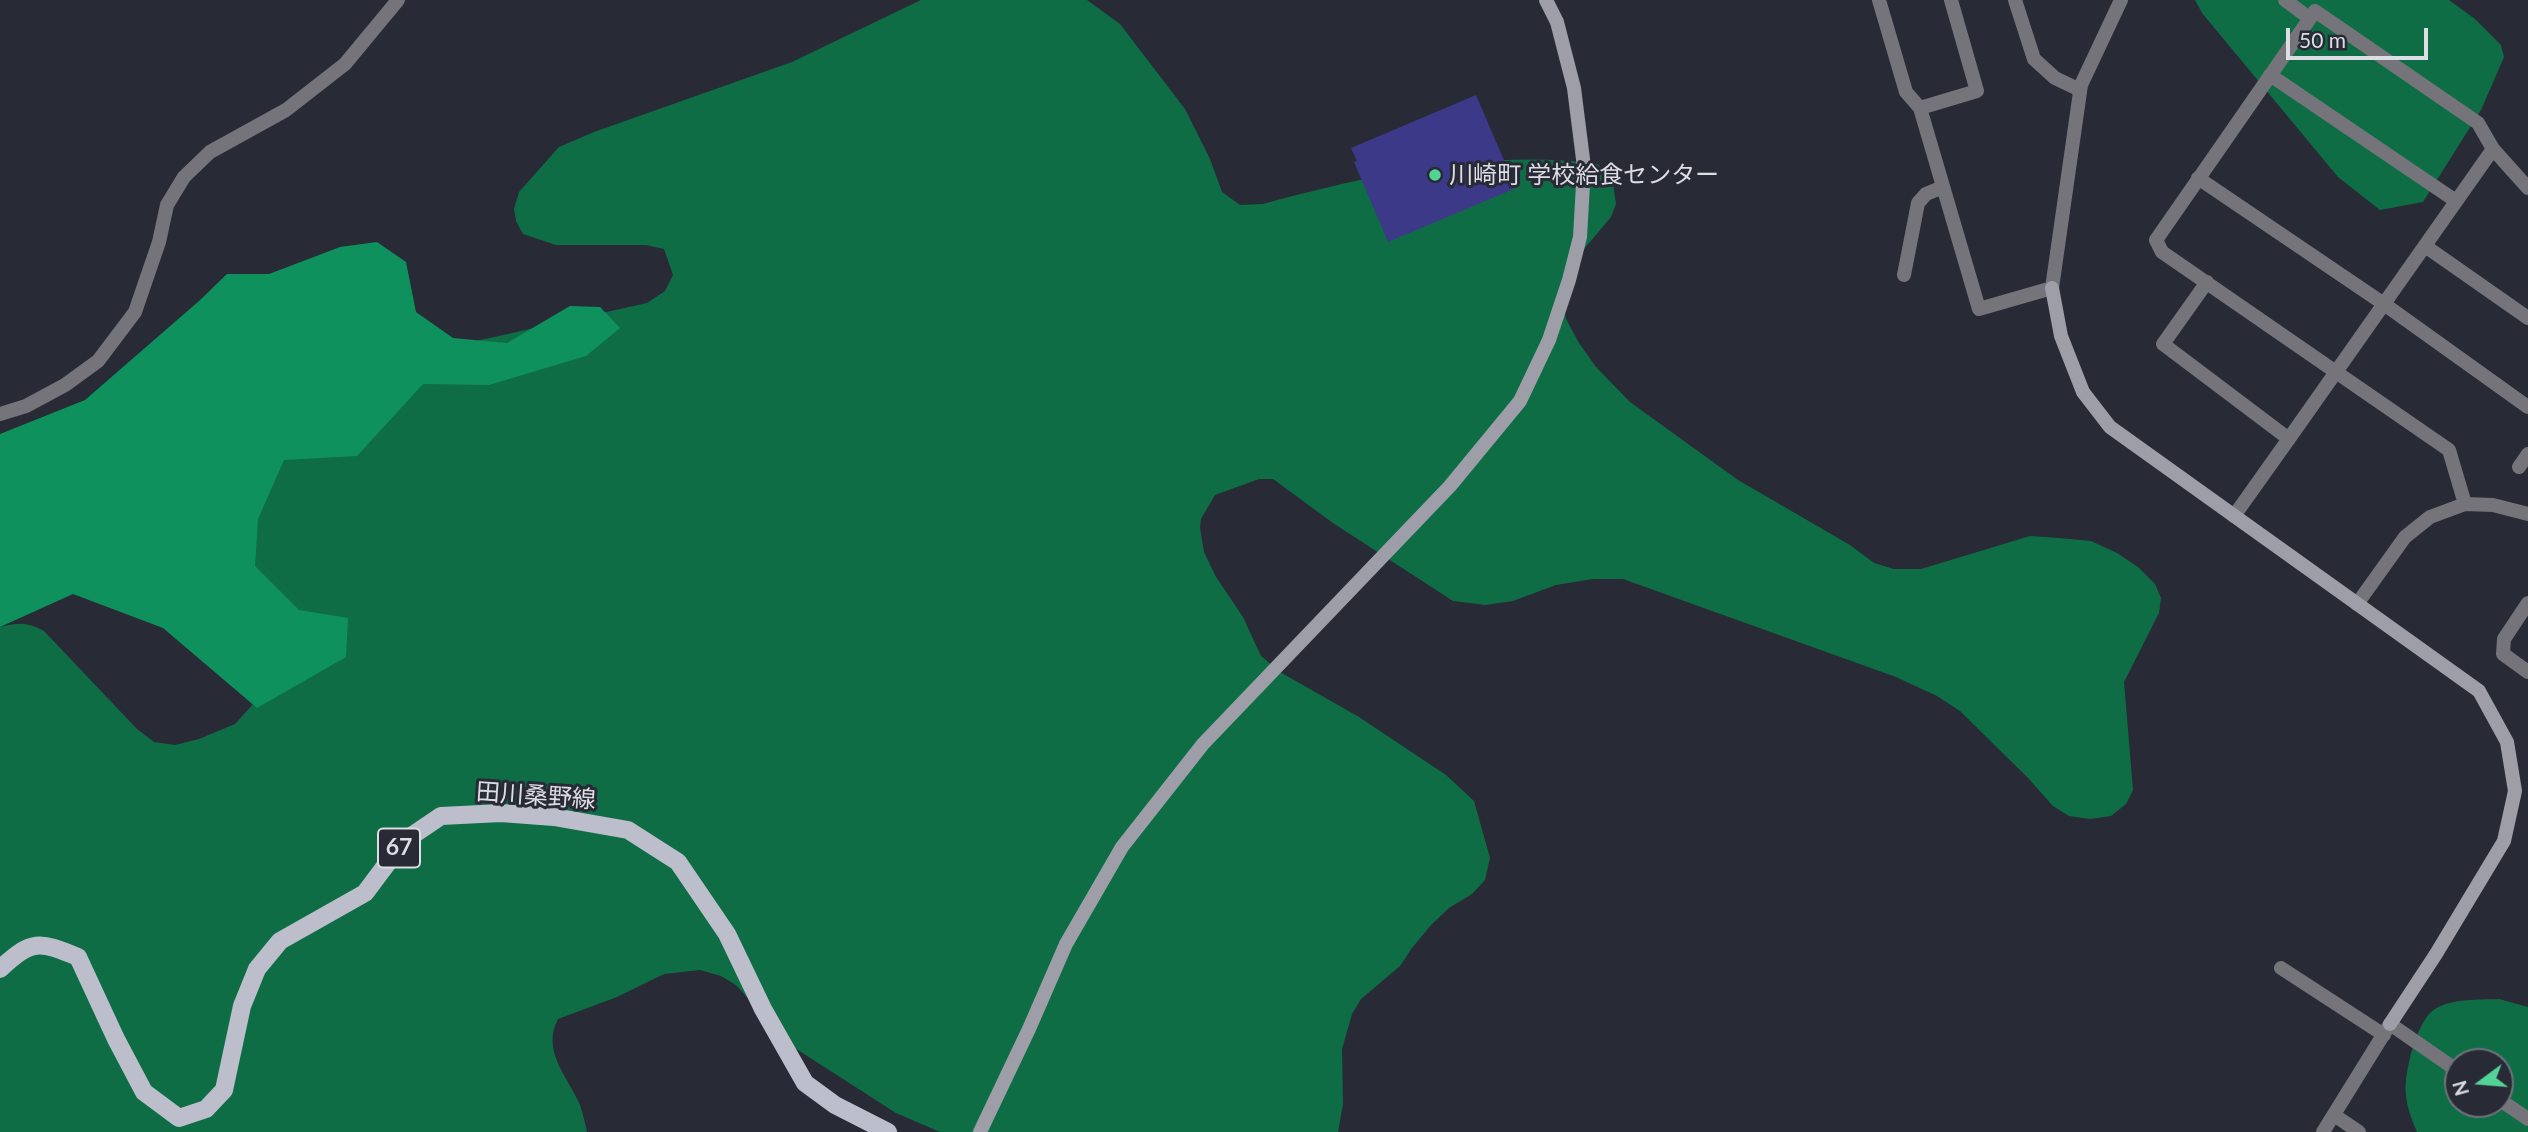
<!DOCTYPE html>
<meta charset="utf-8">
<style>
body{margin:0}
#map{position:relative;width:2528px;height:1132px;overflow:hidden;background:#282a35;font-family:Lato,sans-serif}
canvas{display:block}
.north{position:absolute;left:2444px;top:1048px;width:70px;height:70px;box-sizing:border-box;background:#282a35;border:2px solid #70727b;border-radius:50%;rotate:254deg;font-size:19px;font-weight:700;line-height:28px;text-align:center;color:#dddee5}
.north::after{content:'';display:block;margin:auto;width:24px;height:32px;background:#54d396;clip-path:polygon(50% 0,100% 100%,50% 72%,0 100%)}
.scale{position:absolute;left:2286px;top:28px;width:142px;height:32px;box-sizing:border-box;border:4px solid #dddee5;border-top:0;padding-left:9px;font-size:21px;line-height:24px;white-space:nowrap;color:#dddee5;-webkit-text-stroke:5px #282a35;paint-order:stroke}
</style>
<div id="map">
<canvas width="2528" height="1132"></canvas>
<div class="north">N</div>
<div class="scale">50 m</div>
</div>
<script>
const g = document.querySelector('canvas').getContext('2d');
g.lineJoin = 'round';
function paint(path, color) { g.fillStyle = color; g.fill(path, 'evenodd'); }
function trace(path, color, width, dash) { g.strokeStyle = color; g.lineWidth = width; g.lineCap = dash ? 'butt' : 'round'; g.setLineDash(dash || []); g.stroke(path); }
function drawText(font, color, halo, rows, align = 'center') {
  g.font = font + ' Lato,"Noto Sans JP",sans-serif'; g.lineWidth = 6; g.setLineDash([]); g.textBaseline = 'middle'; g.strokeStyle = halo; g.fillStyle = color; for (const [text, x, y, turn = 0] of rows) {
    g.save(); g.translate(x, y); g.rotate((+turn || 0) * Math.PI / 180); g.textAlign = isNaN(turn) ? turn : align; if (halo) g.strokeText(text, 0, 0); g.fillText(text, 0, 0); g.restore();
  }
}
paint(new Path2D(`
 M 921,0 L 1087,0 L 1120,24 L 1185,109 L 1210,159 L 1222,192 L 1240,205 L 1263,204 C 1371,175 1486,149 1598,164 L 1613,183 L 1616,204 L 1611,217 L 1574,261 L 1561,291 L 1566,319 L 1579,343 L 1596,367 L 1630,402 L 1738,480 L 1850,545 L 1874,563 L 1894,569 L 1921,569 L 2030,536 L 2059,538 L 2091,541 L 2117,553 L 2138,567 L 2155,584 L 2161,598 L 2159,613 L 2124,682 L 2133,790 L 2126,804 L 2111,816 L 2090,819 L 2069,816 L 2053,806 L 2028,778 L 1960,711 L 1937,696 L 1896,677 L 1623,579 L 1593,579 L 1556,585 L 1513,601 L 1485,605 L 1453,601 L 1333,523 L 1273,479 L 1259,479 L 1215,495 L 1201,519 L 1200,528 L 1204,552 L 1216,577 L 1243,617 L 1261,656 L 1280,672 L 1359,717 L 1446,775 L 1474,801 L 1490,858 L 1485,880 L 1472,894 L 1449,908 L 1431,925 L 1412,948 L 1400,966 L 1361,999 L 1352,1014 L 1342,1049 L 1343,1104 L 1338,1132 L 940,1132 L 896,1113 L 790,1045 L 736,985 L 721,976 L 700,970 L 664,974 L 617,997 L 558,1019 C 541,1051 568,1077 580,1105 C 583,1114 585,1123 587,1132 L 0,1132 L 0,627 C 18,622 28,622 44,631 L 137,729 L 154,742 L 175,745 L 199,739 L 235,724 L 254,703 L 232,651 L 268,468 L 476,341 L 647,303 L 665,291 L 673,275 L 664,249 L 646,245 L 556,245 L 523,234 L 516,221 L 514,209 L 519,192 L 559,147 L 594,132 L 792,62 Z
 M 2195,0 L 2449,0 L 2475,19 L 2501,45 L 2504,57 L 2481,110 L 2423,202 L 2380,210 L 2338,177 L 2202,13 Z
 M 2499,999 L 2528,1007 L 2528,1132 L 2417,1132 C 2412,1120 2407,1108 2406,1095 C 2403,1075 2417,1019 2435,1009 C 2453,998 2479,1000 2499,999 ZM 2458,1062 L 2500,1062 L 2500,1104 L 2458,1104 Z`), '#0f6d46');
paint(new Path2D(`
 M 377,242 L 406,262 L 416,312 L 453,338 L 507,343 L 570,306 L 600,307 L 620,328 L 586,356 L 489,385 L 423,384 L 357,456 L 284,460 L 258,519 L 255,566 L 299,610 L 348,618 L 346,657 L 257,708 L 163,628 L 73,594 L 0,627 L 0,434 L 85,400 L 199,301 L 227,274 L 269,274 L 340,247 Z`), '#0f915e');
paint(new Path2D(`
 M 1476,95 L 1516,188 L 1388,242 L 1354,162 L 1357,161 L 1351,148 Z`), '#3c3989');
trace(new Path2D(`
 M 1879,0 L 1906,92 L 1920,108 L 1979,309 L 2052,288 L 2081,85 L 2121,0
 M 2015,0 L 2034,59 L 2055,78 L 2080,90
 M 2285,0 L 2309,18
 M 2270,75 L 2456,201
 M 1920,108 L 1977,91 L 1951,0
 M 2493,149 L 2528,188
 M 2198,178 L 2384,304 L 2528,407
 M 2425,246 L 2528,318
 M 1904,275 L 1918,203 L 1926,194 L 1943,187
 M 2207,282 L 2163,344 L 2289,439
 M 0,414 L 26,406 L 65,385 L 98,361 L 135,312 L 159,242 L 167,205 L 184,177 L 210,152 L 286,110 L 345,64 L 398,0
 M 2519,467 L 2528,454
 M 2465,504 L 2493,505 L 2528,514
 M 2234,516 C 2321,394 2407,271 2493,149 L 2478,123 L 2315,11 L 2156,240 L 2162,252 L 2449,450 L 2465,504 L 2430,517 L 2405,537 L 2357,604
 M 2528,603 L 2504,639 L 2503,654 L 2528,672
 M 2281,968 L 2384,1035
 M 2500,1100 L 2528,1119
 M 2334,1115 L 2359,1132
 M 2323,1132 L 2390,1024 L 2458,1071`), '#74747a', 14);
trace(new Path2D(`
 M 2052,288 L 2061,336 L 2083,392 L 2110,427 L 2479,691 L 2507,742 L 2515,791 L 2504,841 L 2436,954 L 2390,1024
 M 980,1132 L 1029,1029 L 1066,944 L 1122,847 L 1203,744 L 1450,486 L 1520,401 L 1549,340 L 1569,280 L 1580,237 L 1584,167 L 1574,88 L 1557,22 L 1546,0`), '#9d9ea8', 14);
trace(new Path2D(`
 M 0,969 C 32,939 39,941 78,957 L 116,1039 L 144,1092 L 179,1118 L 206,1109 L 224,1090 L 242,1006 L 257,969 L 280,941 L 365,893 L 404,841 L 441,816 L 501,813 L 554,817 L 628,830 L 678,862 L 727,934 L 763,1009 L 805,1083 L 835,1105 L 888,1132`), '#bdbecb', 18);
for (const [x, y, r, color] of [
 [1435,175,7,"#54d396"]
]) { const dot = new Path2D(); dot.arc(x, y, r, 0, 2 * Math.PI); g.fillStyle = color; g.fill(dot); trace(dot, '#282a35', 2.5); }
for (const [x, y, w] of [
 [399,848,42]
]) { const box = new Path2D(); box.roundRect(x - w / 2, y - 19.5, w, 39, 5); g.fillStyle = '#282a35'; g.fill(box); trace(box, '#dddee5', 2); }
drawText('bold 23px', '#dddee5', null, [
 ["67",399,848]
]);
drawText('24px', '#dddee5', '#282a35', [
 ["川崎町 学校給食センター",1449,175]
], 'left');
drawText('24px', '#dddee5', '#282a35', [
 ["田川桑野線",536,796,4]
]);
</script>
